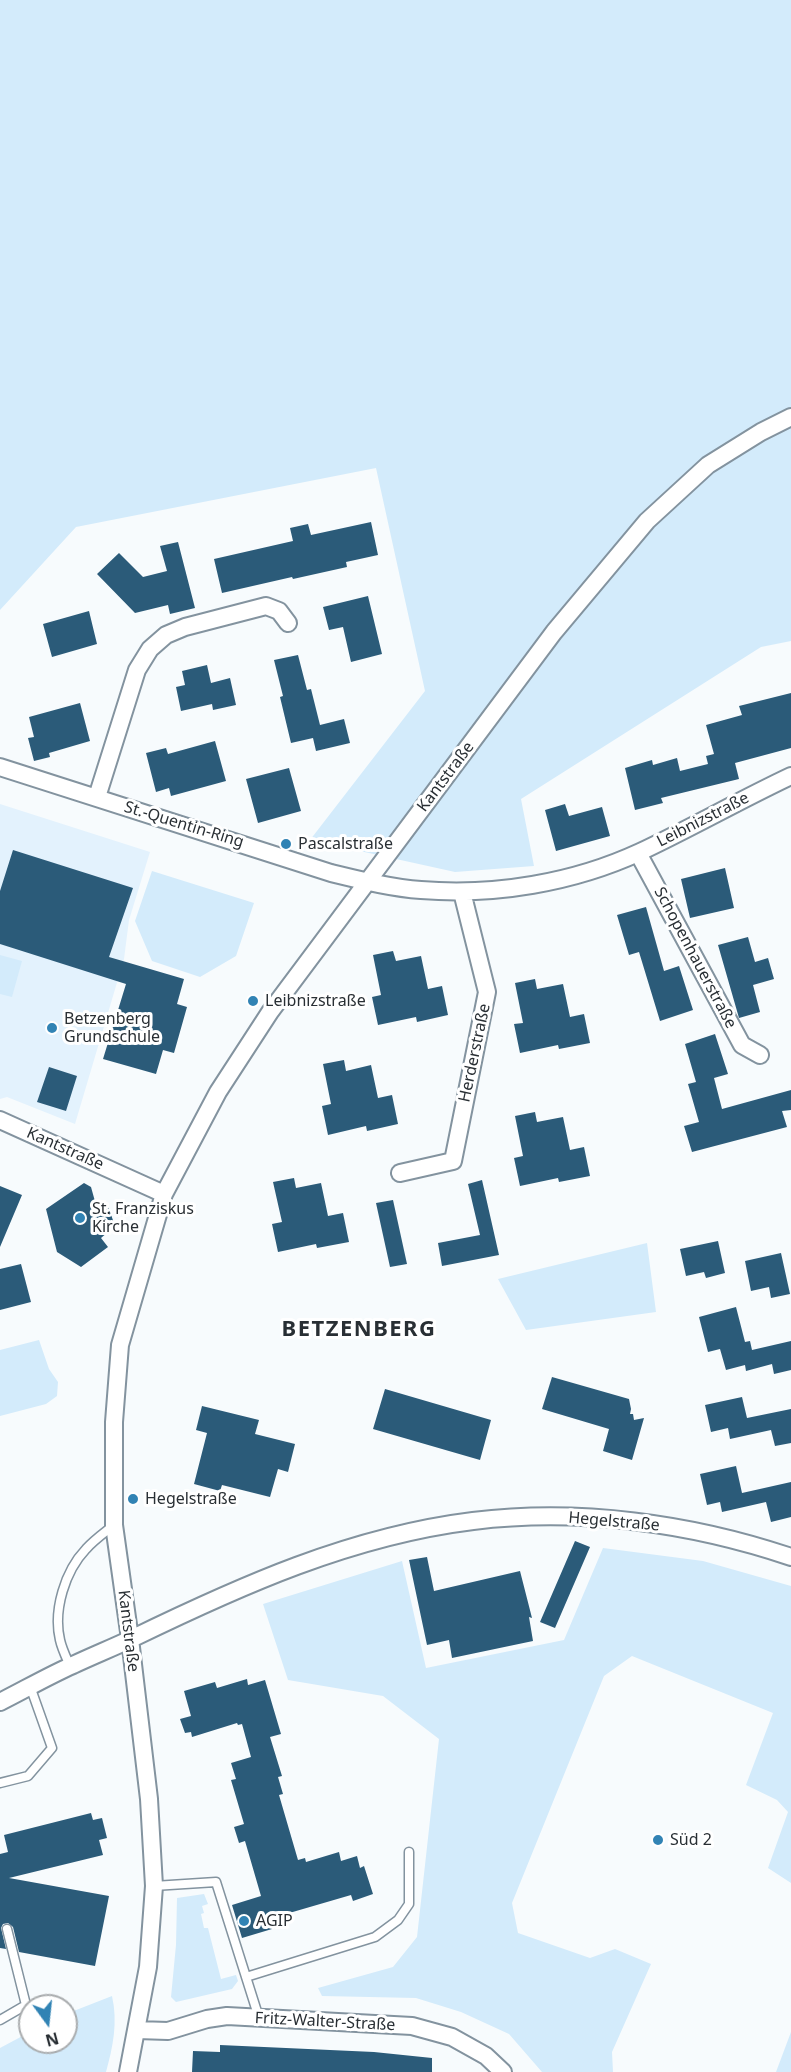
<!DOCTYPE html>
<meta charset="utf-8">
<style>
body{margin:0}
#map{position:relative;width:791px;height:2072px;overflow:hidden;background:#f7fbfd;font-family:"Noto Sans",sans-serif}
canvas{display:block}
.north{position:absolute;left:18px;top:1994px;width:60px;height:60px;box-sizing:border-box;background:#fff;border:2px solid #a9acae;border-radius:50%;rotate:165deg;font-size:16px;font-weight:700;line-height:24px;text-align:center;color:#292f34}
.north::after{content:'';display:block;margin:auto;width:21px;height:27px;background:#3183b4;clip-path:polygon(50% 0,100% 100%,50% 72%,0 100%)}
</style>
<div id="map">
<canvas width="791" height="2072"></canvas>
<div class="north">N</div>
</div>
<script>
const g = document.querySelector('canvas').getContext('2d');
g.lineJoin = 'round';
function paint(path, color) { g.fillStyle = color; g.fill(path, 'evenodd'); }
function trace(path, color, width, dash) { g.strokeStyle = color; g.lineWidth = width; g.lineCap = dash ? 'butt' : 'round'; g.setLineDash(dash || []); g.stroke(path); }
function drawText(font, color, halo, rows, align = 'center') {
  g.font = font + ' "Noto Sans",sans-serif'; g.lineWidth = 6; g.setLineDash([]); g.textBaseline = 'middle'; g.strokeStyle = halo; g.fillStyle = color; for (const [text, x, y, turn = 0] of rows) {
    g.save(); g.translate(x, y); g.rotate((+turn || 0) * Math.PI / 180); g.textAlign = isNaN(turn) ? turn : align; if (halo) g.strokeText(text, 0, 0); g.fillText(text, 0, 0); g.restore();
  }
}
paint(new Path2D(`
 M 0,804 L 150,852 L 129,920 L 124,959 L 75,1124 L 7,1097 L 0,1099 Z`), '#e3f2fd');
paint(new Path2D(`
 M 0,0 L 791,0 L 791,641 L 761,647 L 521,799 L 534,866 L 455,872 L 310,840 L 425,691 L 376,468 L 76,527 L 0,610 Z
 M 152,871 L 254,903 L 236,956 L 200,977 L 152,961 L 135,921 Z
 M 0,955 L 22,961 L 12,997 L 0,994 Z
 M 647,1243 L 656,1312 L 526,1330 L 498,1279 Z
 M 39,1340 L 49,1369 L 58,1382 L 57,1396 L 46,1404 L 0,1416 L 0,1350 Z
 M 603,1548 L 703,1561 L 791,1586 L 791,1883 L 768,1868 L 788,1812 L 777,1800 L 746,1785 L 773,1713 L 632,1656 L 604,1676 L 512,1903 L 518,1933 L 590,1958 L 615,1949 L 651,1964 L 612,2052 L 613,2072 L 542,2072 L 509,2034 L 461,2012 L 416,1998 L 322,1996 L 318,1988 L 393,1967 L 417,1937 L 439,1739 L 383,1696 L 288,1680 L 263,1604 L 402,1561 L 426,1668 L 564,1640 Z
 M 204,1894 L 208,1904 L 202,1906 L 204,1913 L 201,1914 L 204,1928 L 208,1928 L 221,1979 L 236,1975 L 238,1981 L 232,1989 L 176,2002 L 171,1997 L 176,1945 L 177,1898 Z
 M 112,1996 C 118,2022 113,2047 106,2072 L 0,2072 L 0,2048 L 30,2032 L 30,2042 L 66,2042 L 66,2014 Z
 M 791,2032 L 791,2072 L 776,2072 Z`), '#d3ebfb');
paint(new Path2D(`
 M 371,522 L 378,555 L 346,562 L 347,567 L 293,579 L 292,577 L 222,593 L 214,559 L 293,541 L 290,528 L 308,524 L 311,535 Z
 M 178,542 L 195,608 L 170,614 L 168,605 L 135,613 L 97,574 L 119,553 L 143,577 L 167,571 L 160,546 Z
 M 368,596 L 382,654 L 351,662 L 343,627 L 329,630 L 323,607 Z
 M 89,611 L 97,644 L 52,657 L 43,624 Z
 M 298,655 L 307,690 L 311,689 L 320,725 L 344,719 L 350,743 L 316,751 L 313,738 L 291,743 L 280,697 L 283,696 L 274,660 Z
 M 207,665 L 211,683 L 230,678 L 236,705 L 213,710 L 212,704 L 181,711 L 176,687 L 185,685 L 182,671 Z
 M 791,693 L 791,748 L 735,763 L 739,779 L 661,798 L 663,803 L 635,810 L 625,768 L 652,760 L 653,765 L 677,758 L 680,771 L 708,764 L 706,756 L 714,754 L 706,725 L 742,715 L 739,706 Z
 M 80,703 L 90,741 L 49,753 L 50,757 L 34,761 L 28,738 L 34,737 L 29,717 Z
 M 215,741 L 226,781 L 171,796 L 169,788 L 156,792 L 146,753 L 166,748 L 168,754 Z
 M 289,768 L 301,811 L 258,823 L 246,779 Z
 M 565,804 L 569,816 L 602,807 L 610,836 L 556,851 L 545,810 Z
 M 13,850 L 133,888 L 109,957 L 184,979 L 177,1004 L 187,1007 L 174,1053 L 163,1050 L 156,1074 L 103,1059 L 126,984 L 0,944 L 0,891 Z
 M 725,868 L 734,908 L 690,918 L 681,879 Z
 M 646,907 L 664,971 L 679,966 L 693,1010 L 660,1021 L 639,952 L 629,955 L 617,915 Z
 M 748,937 L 755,962 L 768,958 L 774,979 L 753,985 L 760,1012 L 739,1018 L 718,945 Z
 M 393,951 L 396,961 L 421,956 L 428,989 L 442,986 L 448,1015 L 417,1022 L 416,1017 L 378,1025 L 372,997 L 381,995 L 373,955 Z
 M 535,979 L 537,989 L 563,984 L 570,1017 L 584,1014 L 590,1043 L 559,1049 L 558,1045 L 520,1053 L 514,1024 L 523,1023 L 515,983 Z
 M 715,1034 L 728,1074 L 714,1078 L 722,1109 L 791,1090 L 791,1110 L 782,1111 L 787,1127 L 692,1152 L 684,1126 L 699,1122 L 688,1084 L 696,1082 L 685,1044 Z
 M 344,1060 L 346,1071 L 371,1065 L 378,1098 L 392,1095 L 398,1124 L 367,1131 L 366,1126 L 328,1135 L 322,1106 L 331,1104 L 323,1064 Z
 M 49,1067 L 77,1076 L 66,1111 L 37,1102 Z
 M 535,1112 L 537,1122 L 563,1117 L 570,1150 L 584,1147 L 590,1176 L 559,1182 L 558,1178 L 520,1186 L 514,1158 L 523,1156 L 515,1116 Z
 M 294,1178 L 296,1188 L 321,1183 L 328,1216 L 343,1213 L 349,1242 L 317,1248 L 316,1244 L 278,1252 L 272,1224 L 282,1222 L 273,1182 Z
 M 482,1180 L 499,1255 L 442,1266 L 438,1243 L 480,1235 L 468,1184 Z
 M 84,1183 L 91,1187 L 96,1205 L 108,1206 L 115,1226 L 101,1238 L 108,1247 L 81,1267 L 57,1252 L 46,1209 Z
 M 0,1186 L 22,1195 L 0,1247 Z
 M 393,1200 L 407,1264 L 390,1267 L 376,1203 Z
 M 718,1241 L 725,1273 L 706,1278 L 704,1272 L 686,1276 L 680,1249 Z
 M 781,1253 L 790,1294 L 771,1298 L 769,1287 L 751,1291 L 745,1261 Z
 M 21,1264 L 31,1302 L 0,1310 L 0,1269 Z
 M 736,1307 L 745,1342 L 750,1341 L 752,1350 L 791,1341 L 791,1370 L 774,1374 L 772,1364 L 746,1371 L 745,1365 L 726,1370 L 720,1349 L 708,1352 L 699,1317 Z
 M 552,1377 L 629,1399 L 631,1409 L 630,1414 L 633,1414 L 634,1420 L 644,1418 L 632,1460 L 603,1451 L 609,1429 L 542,1409 Z
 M 385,1389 L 491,1420 L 480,1460 L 373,1429 Z
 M 742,1397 L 747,1418 L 791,1409 L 791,1443 L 775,1446 L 771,1430 L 730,1439 L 728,1428 L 711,1432 L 705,1405 Z
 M 202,1406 L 259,1420 L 255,1434 L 295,1444 L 288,1472 L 278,1469 L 270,1497 L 222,1485 L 220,1491 L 194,1484 L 207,1433 L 196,1430 Z
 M 736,1466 L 742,1493 L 791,1482 L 791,1517 L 771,1522 L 766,1502 L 722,1512 L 720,1502 L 707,1505 L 700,1474 Z
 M 575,1541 L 590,1547 L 555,1628 L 540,1622 Z
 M 427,1557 L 434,1591 L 520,1571 L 532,1618 L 529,1617 L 533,1641 L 452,1658 L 449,1640 L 427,1645 L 409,1560 Z
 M 247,1679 L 248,1685 L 265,1680 L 281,1734 L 270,1737 L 282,1776 L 278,1777 L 283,1794 L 279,1795 L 298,1860 L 305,1858 L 306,1862 L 339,1852 L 341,1861 L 357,1856 L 360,1868 L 364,1866 L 373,1894 L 353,1901 L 351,1895 L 279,1916 L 282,1926 L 242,1938 L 232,1905 L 261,1896 L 245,1841 L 239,1843 L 234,1827 L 244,1824 L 231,1780 L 236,1779 L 231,1763 L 251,1757 L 242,1724 L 238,1725 L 237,1723 L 192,1737 L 191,1732 L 185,1733 L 180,1719 L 191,1716 L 184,1691 L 215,1682 L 217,1688 Z
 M 91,1813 L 93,1820 L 102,1818 L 107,1838 L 99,1840 L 103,1855 L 9,1878 L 109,1896 L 95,1966 L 19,1952 L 13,1927 L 8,1923 L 3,1924 L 1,1928 L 6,1949 L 0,1948 L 0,1854 L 8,1852 L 4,1835 Z
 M 220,2045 L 374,2052 L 432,2058 L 432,2072 L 192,2072 L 193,2051 L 220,2052 Z`), '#2b5b79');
const lane = new Path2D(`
 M 70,1666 C 66,1657 62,1649 60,1640 C 53,1610 65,1571 86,1549 C 94,1540 104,1533 114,1525
 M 0,1783 L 28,1776 L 52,1748 L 30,1686
 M 154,1886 L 216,1882 L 259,2018
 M 246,1977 L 375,1937 L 398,1920 L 409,1904 L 409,1852
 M 0,2020 L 26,2005 L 7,1929`);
const street = new Path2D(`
 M 0,767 L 331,873 C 360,880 391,888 421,890 C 494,896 573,883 640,852 C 691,828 740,800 791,776
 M 97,797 L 137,670 L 150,649 L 166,635 L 185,627 L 266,606 L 279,611 L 288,623
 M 638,853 L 742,1045 L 760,1055
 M 0,1120 L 164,1194
 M 400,1173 L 453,1161 L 487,992 L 462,892
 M 0,1702 C 24,1690 48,1676 73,1665 C 92,1656 112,1648 131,1639 C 240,1586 351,1536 473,1521 C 579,1508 690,1523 791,1557
 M 137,2030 L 168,2031 L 207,2019 L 227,2016 L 412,2026 L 452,2037 L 486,2056 L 503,2072
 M 128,2072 L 148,1967 L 154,1886 L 149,1799 L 130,1639 L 114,1525 L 114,1422 L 120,1345 L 164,1194 L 218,1092 L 270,1012 L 554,632 L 647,521 L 708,465 L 761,432 L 791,417`);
trace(lane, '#83939f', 11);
trace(street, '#83939f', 20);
trace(lane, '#fff', 8);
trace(street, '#fff', 16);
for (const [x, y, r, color] of [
 [286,844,6,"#3183b4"],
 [253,1001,6,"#3183b4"],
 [52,1028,6,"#3183b4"],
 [80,1218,6,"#3183b4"],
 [133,1499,6,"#3183b4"],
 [658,1840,6,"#3183b4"],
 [244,1921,6,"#3183b4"]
]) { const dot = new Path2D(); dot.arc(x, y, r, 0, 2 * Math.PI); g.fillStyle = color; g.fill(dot); trace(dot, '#fff', 2); }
drawText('16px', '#292f34', '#fff', [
 ["Kantstraße",446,777,-53],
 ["Leibnizstraße",703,820,-27],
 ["St.-Quentin-Ring",184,825,17],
 ["Schopenhauerstraße",695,958,62],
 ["Herderstraße",475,1053,-78],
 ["Kantstraße",65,1149,24],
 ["Hegelstraße",614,1522,5],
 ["Kantstraße",128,1631,83],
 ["Fritz-Walter-Straße",325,2022,3]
]);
drawText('16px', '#292f34', '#fff', [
 ["Pascalstraße",298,844],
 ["Leibnizstraße",265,1001],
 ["Betzenberg",64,1019],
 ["Grundschule",64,1037],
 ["St. Franziskus",92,1209],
 ["Kirche",92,1227],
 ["Hegelstraße",145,1499],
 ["Süd 2",670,1840],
 ["AGIP",256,1921]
], 'left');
g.letterSpacing = '1.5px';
drawText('bold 22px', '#292f34', '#fff', [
 ["BETZENBERG",359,1330]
]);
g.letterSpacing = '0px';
</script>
